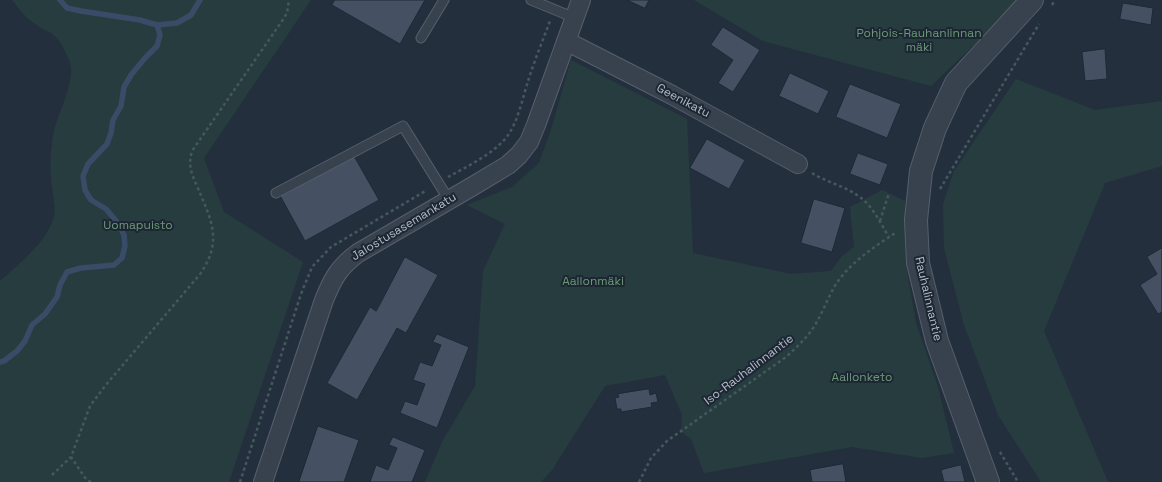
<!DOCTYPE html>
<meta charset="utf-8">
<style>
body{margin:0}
canvas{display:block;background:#242f3e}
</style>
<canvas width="1162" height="482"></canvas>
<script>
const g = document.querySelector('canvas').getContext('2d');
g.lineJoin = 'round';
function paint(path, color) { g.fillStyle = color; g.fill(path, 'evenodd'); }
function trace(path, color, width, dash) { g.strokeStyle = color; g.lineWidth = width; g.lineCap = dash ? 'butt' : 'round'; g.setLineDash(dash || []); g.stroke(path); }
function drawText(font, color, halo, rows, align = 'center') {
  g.font = font + ' "Space Grotesk",sans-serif'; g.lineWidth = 4; g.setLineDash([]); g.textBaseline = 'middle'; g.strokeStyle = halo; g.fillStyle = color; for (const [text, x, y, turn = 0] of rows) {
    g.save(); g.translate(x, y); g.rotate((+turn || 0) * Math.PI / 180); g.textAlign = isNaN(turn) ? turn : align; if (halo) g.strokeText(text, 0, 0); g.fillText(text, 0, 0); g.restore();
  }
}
paint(new Path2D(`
 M 12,0 L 311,0 L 204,158 L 224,212 L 303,262 L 229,482 L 0,482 L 0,281 C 17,266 46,242 53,220 C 57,208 53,199 52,187 C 50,170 50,153 53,136 C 56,115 78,80 69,60 C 65,50 60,39 51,33 C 46,30 40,28 35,24 C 26,18 19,9 12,0 Z
 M 694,0 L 1021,0 L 931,86 L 763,41 Z
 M 571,60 L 687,119 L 693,253 L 791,274 L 831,271 L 842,256 L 854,247 L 850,207 L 882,190 L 905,201 L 906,266 L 916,323 L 938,387 L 954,453 L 922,458 L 852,447 L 704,473 L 691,439 L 681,432 L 682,415 L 665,375 L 605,386 L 552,470 L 541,482 L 425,482 L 442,442 L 475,386 L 483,271 L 505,224 L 467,205 L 512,187 L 539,163 L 551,130 Z
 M 1016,79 L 1095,110 L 1162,101 L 1162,166 L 1105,183 L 1044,331 L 1108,482 L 1041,482 L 998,415 L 964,325 L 944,248 L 943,204 L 954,171 Z`), '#263c3f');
trace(new Path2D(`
 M 157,25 L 177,23 L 191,15 L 200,0
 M 0,362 L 4,361 L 17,351 L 25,341 L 32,325 L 45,314 L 57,297 L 60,285 L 67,272 L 81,268 L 114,265 L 122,258 L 125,246 L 124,235 L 117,222 L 106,209 L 91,200 L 85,190 L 83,176 L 88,164 L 107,144 L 111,133 L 113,120 L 121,106 L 124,87 L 131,75 L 145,58 L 157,46 L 160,35 L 157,25 L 140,20 L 81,11 L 67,8 L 60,0`), '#394c67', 5.5);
const building = new Path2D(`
 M 335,0 L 425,0 L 400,44 L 332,5 Z
 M 627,0 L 649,0 L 645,8 Z
 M 1123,3 L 1153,8 L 1151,25 L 1120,19 Z
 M 723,27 L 760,50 L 733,92 L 718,83 L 733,60 L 711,45 Z
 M 1105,49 L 1107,79 L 1085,81 L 1082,52 Z
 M 790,73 L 829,91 L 818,114 L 779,96 Z
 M 850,84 L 901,104 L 887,138 L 836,117 Z
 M 707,139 L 745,160 L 729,189 L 690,168 Z
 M 350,149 L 379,200 L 305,241 L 277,190 Z
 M 858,153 L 888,164 L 880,185 L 850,174 Z
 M 814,199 L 845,208 L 832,252 L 801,243 Z
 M 1162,248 L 1162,312 L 1158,314 L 1140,285 L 1157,274 L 1147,257 Z
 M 405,257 L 438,275 L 406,333 L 397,328 L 357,400 L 327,383 L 370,307 L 376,311 Z
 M 437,334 L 469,347 L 437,428 L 400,413 L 405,401 L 417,405 L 425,384 L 413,380 L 420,362 L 432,366 L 441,345 L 433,342 Z
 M 649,389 L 650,395 L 656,393 L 658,402 L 651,403 L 652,407 L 621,412 L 621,409 L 617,409 L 615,398 L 619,397 L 618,394 Z
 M 318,426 L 359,440 L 344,482 L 299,482 Z
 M 393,437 L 425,450 L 412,482 L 370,482 L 376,465 L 388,470 L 397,448 L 389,445 Z
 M 843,464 L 846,482 L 812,482 L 810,470 Z
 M 961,465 L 965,482 L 944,482 L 941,470 Z`);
paint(building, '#455162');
trace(building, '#1f2835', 1);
const service = new Path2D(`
 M 531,0 L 575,18
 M 421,38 L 444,0
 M 276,193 L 403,126 L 449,200`);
const minor = new Path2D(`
 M 566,41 L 672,95 L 798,164
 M 263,482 L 324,300 C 333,278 339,267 358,253 L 473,186 L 508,165 L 519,155 L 529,142 L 536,125 L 581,0`);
const tertiary = new Path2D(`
 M 988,482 L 937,341 L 918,263 L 916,220 L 921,171 L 935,128 L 956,83 L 1032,0`);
trace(service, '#565f6c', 11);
trace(minor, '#565f6c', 20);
trace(tertiary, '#565f6c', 24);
trace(new Path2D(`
 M 1052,5 L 1055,0
 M 812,173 C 826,182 844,186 857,195 C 872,204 880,223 889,237
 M 448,177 C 468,166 491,155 506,138 C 518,123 523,96 529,78 C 535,59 543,40 550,21
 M 940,189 L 1039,24
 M 880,221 L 889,193
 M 1000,452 L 1018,482
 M 52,475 L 71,457
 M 91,482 L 86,479 L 71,457 L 90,406 L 105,386 L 201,273 C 223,239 211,220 197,186 C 191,173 188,165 192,151 L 282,21 L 287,13 L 289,0
 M 240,482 L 301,294 L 312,267 L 331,247 L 427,190
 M 639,482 L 651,458 L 667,441 L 786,357 C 797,347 807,338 815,325 C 823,312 828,297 836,284 C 851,262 875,246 897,232`), '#44595c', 2.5, [3, 3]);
trace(service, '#38414e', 9);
trace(minor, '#38414e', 18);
trace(tertiary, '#38414e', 22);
drawText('12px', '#6b9a76', '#1d2633', [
 ["Pohjois-Rauhanlinnan",919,34],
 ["mäki",919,48],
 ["Uomapuisto",138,226],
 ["Aallonmäki",593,282],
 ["Aallonketo",862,378]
]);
drawText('12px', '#b4bcc9', '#1d2633', [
 ["Geenikatu",683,101,28],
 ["Jalostusasemankatu",404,227,-31],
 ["Rauhalinnantie",928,299,77],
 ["Iso-Rauhalinnantie",749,370,-37]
]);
</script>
